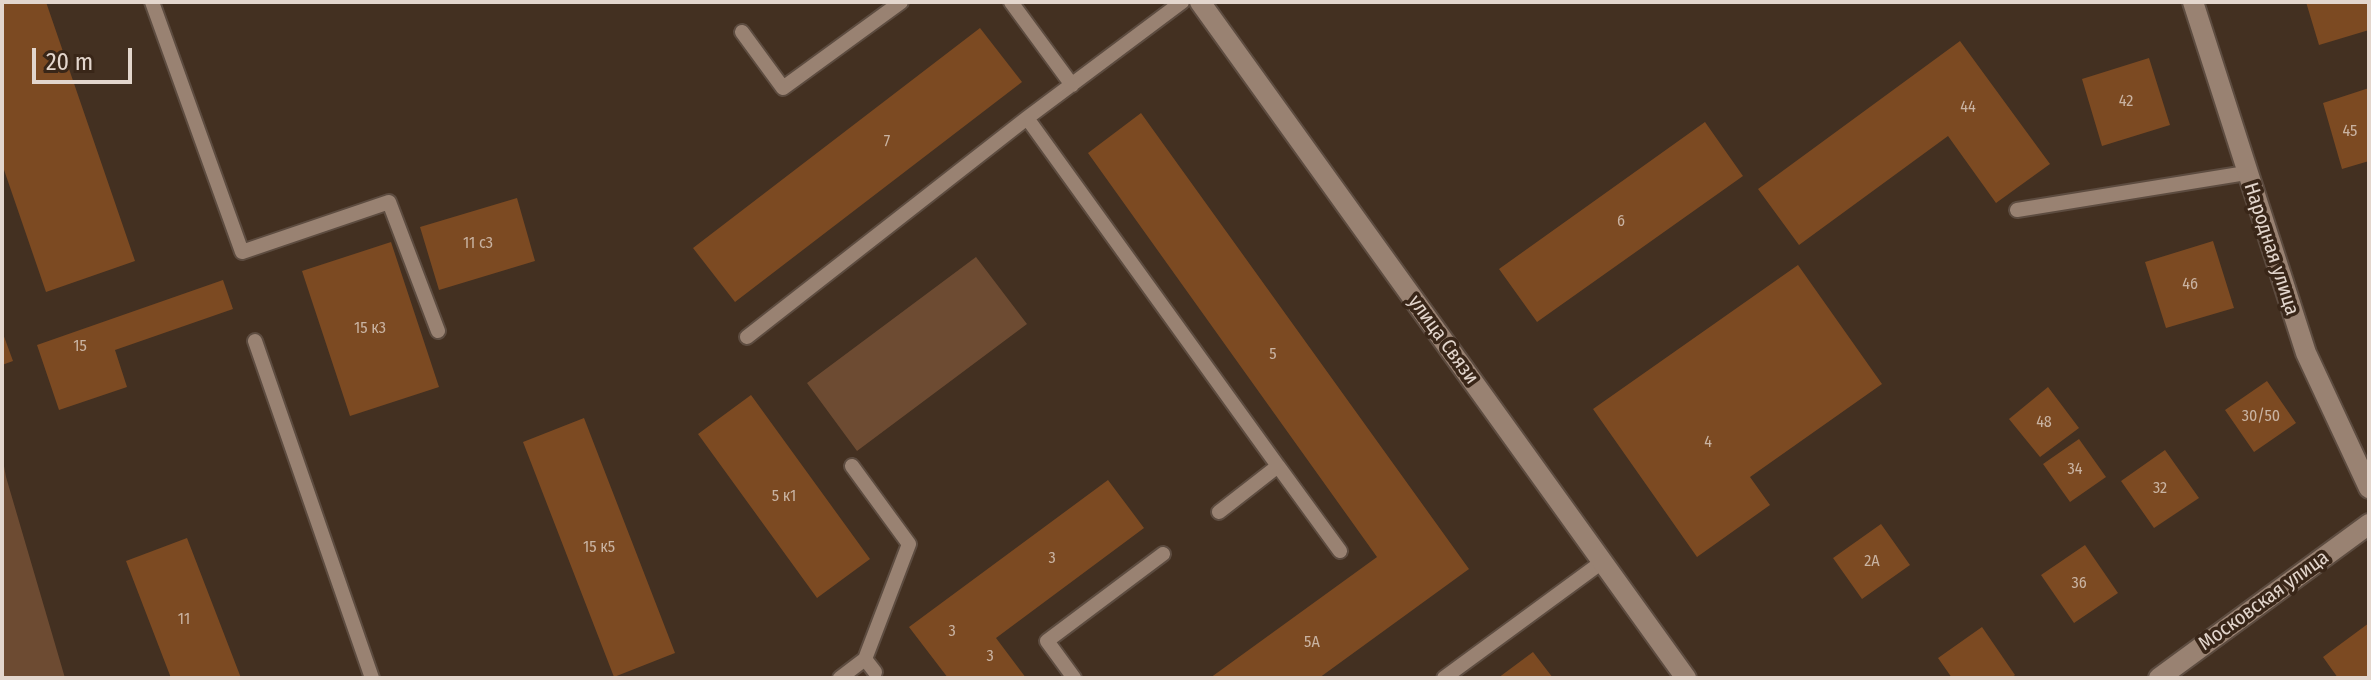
<!DOCTYPE html>
<meta charset="utf-8">
<style>
body{margin:0}
#map{position:relative;width:2371px;height:680px;overflow:hidden;background:#433021;font-family:"Fira Sans Condensed",sans-serif}
canvas{display:block}
.frame{position:absolute;inset:0;border:4px solid #e3d6cd;pointer-events:none}
.scale{position:absolute;left:32px;top:48px;width:100px;height:36px;box-sizing:border-box;border:4px solid #e3d6cd;border-top:0;padding-left:10px;font-size:24px;line-height:28px;white-space:nowrap;color:#e3d6cd;-webkit-text-stroke:6px #392618;paint-order:stroke}
</style>
<div id="map">
<canvas width="2371" height="680"></canvas>
<div class="frame"></div>
<div class="scale">20 m</div>
</div>
<script>
const g = document.querySelector('canvas').getContext('2d');
g.lineJoin = 'round';
function paint(path, color) { g.fillStyle = color; g.fill(path, 'evenodd'); }
function trace(path, color, width, dash) { g.strokeStyle = color; g.lineWidth = width; g.lineCap = dash ? 'butt' : 'round'; g.setLineDash(dash || []); g.stroke(path); }
function drawText(font, color, halo, rows, align = 'center') {
  g.font = font + ' "Fira Sans Condensed",sans-serif'; g.lineWidth = 7; g.setLineDash([]); g.textBaseline = 'middle'; g.strokeStyle = halo; g.fillStyle = color; for (const [text, x, y, turn = 0] of rows) {
    g.save(); g.translate(x, y); g.rotate((+turn || 0) * Math.PI / 180); g.textAlign = isNaN(turn) ? turn : align; if (halo) g.strokeText(text, 0, 0); g.fillText(text, 0, 0); g.restore();
  }
}
paint(new Path2D(`
 M 976,257 L 1027,324 L 857,451 L 807,383 Z
 M 2,455 L 6,477 L 65,678 L 2,678 Z`), '#6d4b32');
paint(new Path2D(`
 M 2,2 L 46,2 L 135,261 L 46,292 L 2,164 Z
 M 2306,2 L 2369,2 L 2369,30 L 2319,45 Z
 M 980,28 L 1022,82 L 735,302 L 693,248 Z
 M 1960,41 L 2050,164 L 1996,203 L 1948,136 L 1799,245 L 1758,189 Z
 M 2149,58 L 2170,125 L 2102,146 L 2082,79 Z
 M 2369,88 L 2369,161 L 2342,169 L 2323,103 Z
 M 1141,113 L 1469,569 L 1319,678 L 1210,678 L 1377,557 L 1088,153 Z
 M 1705,122 L 1743,176 L 1537,322 L 1499,269 Z
 M 517,198 L 535,261 L 439,290 L 420,227 Z
 M 2213,241 L 2234,308 L 2166,328 L 2145,262 Z
 M 391,242 L 439,387 L 350,416 L 302,271 Z
 M 1798,265 L 1882,384 L 1750,477 L 1770,505 L 1697,557 L 1593,409 Z
 M 223,280 L 233,309 L 115,350 L 127,387 L 59,410 L 37,345 Z
 M 2,331 L 13,361 L 2,365 Z
 M 2267,381 L 2296,423 L 2254,452 L 2225,410 Z
 M 2048,387 L 2079,428 L 2040,457 L 2009,419 Z
 M 751,395 L 870,559 L 817,598 L 698,434 Z
 M 584,418 L 675,653 L 614,677 L 523,442 Z
 M 2079,439 L 2106,477 L 2070,502 L 2043,464 Z
 M 2165,450 L 2199,498 L 2154,528 L 2121,481 Z
 M 1108,480 L 1144,528 L 996,638 L 1026,678 L 948,678 L 909,627 Z
 M 1881,524 L 1910,565 L 1862,599 L 1833,558 Z
 M 187,538 L 241,678 L 171,678 L 126,561 Z
 M 2085,545 L 2118,593 L 2074,623 L 2041,575 Z
 M 2369,623 L 2369,678 L 2338,678 L 2323,657 Z
 M 1982,627 L 2015,675 L 2011,678 L 1952,678 L 1938,658 Z
 M 1533,652 L 1553,678 L 1498,678 Z`), '#7c4a22');
const lane = new Path2D(`
 M 152,2 L 242,252 L 389,202 L 438,331
 M 1011,2 L 1072,85
 M 742,32 L 783,88 L 901,2
 M 1027,118 L 1278,466 L 1219,512
 M 2017,210 L 2246,173
 M 747,337 L 1027,118 L 1182,2
 M 255,341 L 372,678
 M 1278,466 L 1340,551
 M 865,659 L 875,672
 M 840,678 L 865,659 L 909,544 L 852,466
 M 1074,678 L 1047,641 L 1163,554
 M 1444,678 L 1602,562`);
const street = new Path2D(`
 M 1200,2 L 1686,678
 M 2193,2 L 2306,353 L 2369,488`);
const secondary = new Path2D(`
 M 2159,678 L 2369,524`);
trace(lane, '#5d4c40', 18);
trace(street, '#5d4c40', 24);
trace(secondary, '#5d4c40', 24);
trace(lane, '#998272', 14);
trace(street, '#998272', 20);
trace(secondary, '#998272', 20);
drawText('16px', '#c9b3a2', null, [
 ["42",2126,102],
 ["44",1968,108],
 ["45",2350,132],
 ["7",887,142],
 ["6",1621,222],
 ["11 с3",478,244],
 ["46",2190,285],
 ["15 к3",370,329],
 ["15",80,347],
 ["5",1273,355],
 ["30/50",2261,417],
 ["48",2044,423],
 ["4",1708,443],
 ["34",2075,470],
 ["32",2160,489],
 ["5 к1",784,497],
 ["15 к5",599,548],
 ["3",1052,559],
 ["2А",1872,562],
 ["36",2079,584],
 ["11",184,620],
 ["3",952,632],
 ["5А",1312,643],
 ["3",990,657]
]);
drawText('20px', '#e3d6cd', '#392618', [
 ["Народная улица",2271,249,72],
 ["улица Связи",1443,340,54],
 ["Московская улица",2264,601,-36]
]);
</script>
